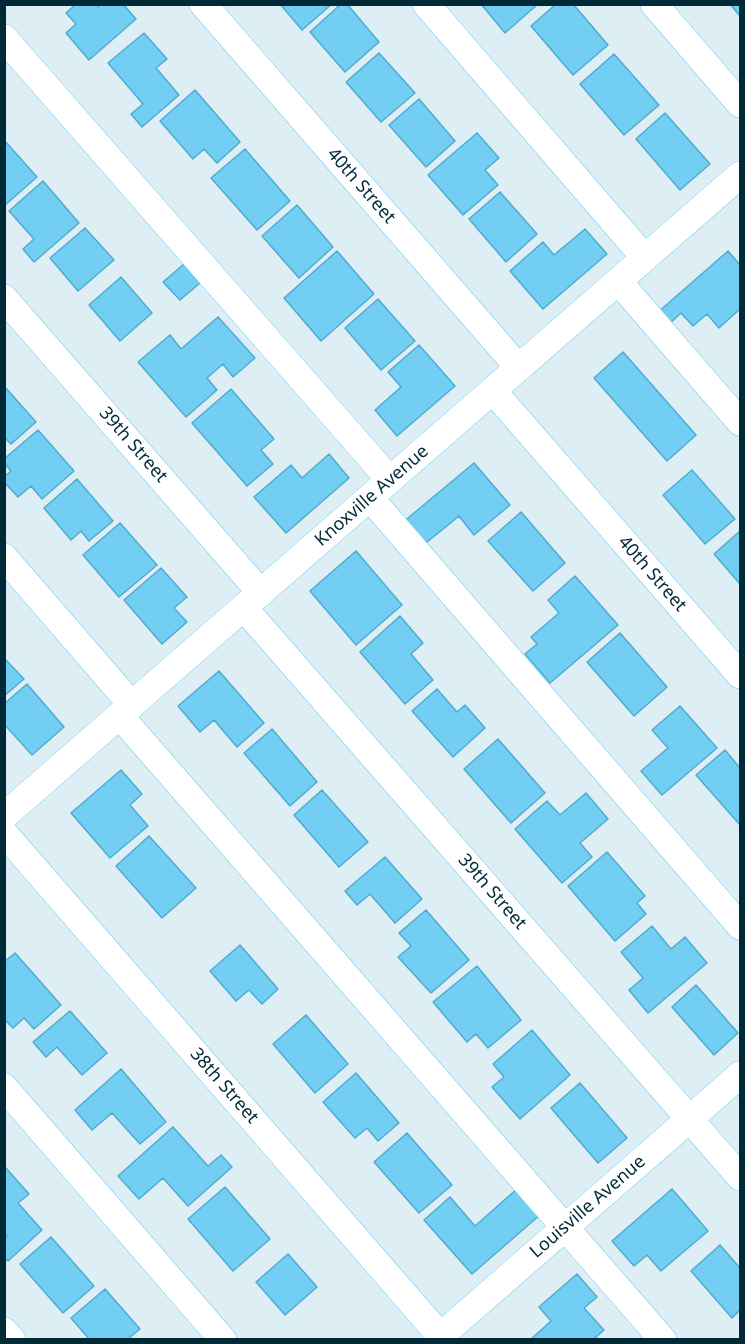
<!DOCTYPE html>
<style>
body{margin:0}
#map{position:relative;width:745px;height:1344px;overflow:hidden;background:#ddeef5;font-family:"Noto Sans",sans-serif}
canvas{display:block}
.frame{position:absolute;inset:0;border:6px solid #012a39;pointer-events:none}
</style>
<div id="map">
<canvas width="745" height="1344"></canvas>
<div class="frame"></div>
</div>
<script>
const g = document.querySelector('canvas').getContext('2d');
g.lineJoin = 'round';
function paint(path, color) { g.fillStyle = color; g.fill(path, 'evenodd'); }
function trace(path, color, width, dash) { g.strokeStyle = color; g.lineWidth = width; g.lineCap = dash ? 'butt' : 'round'; g.setLineDash(dash || []); g.stroke(path); }
function drawText(font, color, halo, rows, align = 'center') {
  g.font = font + ' "Noto Sans",sans-serif'; g.lineWidth = 4.5; g.setLineDash([]); g.textBaseline = 'middle'; g.strokeStyle = halo; g.fillStyle = color; for (const [text, x, y, turn = 0] of rows) {
    g.save(); g.translate(x, y); g.rotate((+turn || 0) * Math.PI / 180); g.textAlign = isNaN(turn) ? turn : align; if (halo) g.strokeText(text, 0, 0); g.fillText(text, 0, 0); g.restore();
  }
}
const building = new Path2D(`
 M 76,4 L 96,4 L 98,7 L 101,4 L 123,4 L 136,19 L 89,60 L 66,33 L 76,24 L 66,13 Z
 M 280,4 L 332,4 L 302,30 Z
 M 341,4 L 347,4 L 379,42 L 345,72 L 310,32 Z
 M 481,4 L 538,4 L 505,33 Z
 M 556,4 L 573,4 L 608,45 L 573,75 L 531,26 Z
 M 730,4 L 740,4 L 740,16 Z
 M 144,33 L 167,59 L 156,68 L 179,95 L 142,127 L 131,114 L 143,104 L 108,63 Z
 M 379,53 L 415,93 L 381,122 L 346,82 Z
 M 614,54 L 659,105 L 624,135 L 580,84 Z
 M 195,90 L 240,142 L 217,163 L 204,149 L 193,159 L 160,121 Z
 M 419,99 L 455,141 L 426,167 L 389,125 Z
 M 665,113 L 710,164 L 680,190 L 636,139 Z
 M 477,133 L 499,158 L 485,170 L 498,185 L 463,215 L 428,175 Z
 M 4,140 L 37,177 L 4,206 Z
 M 245,149 L 290,201 L 257,230 L 211,178 Z
 M 43,181 L 79,223 L 34,262 L 23,249 L 34,239 L 9,211 Z
 M 500,192 L 537,234 L 506,262 L 469,219 Z
 M 297,205 L 333,247 L 299,278 L 262,236 Z
 M 85,228 L 114,260 L 78,291 L 50,258 Z
 M 585,229 L 607,254 L 543,309 L 510,271 L 543,242 L 554,255 Z
 M 337,251 L 374,294 L 321,341 L 284,298 Z
 M 728,251 L 740,265 L 740,309 L 719,328 L 707,314 L 693,326 L 681,313 L 668,325 L 657,313 Z
 M 184,264 L 200,283 L 180,300 L 163,282 Z
 M 121,277 L 152,313 L 120,341 L 89,305 Z
 M 378,299 L 415,341 L 381,370 L 345,328 Z
 M 218,317 L 255,358 L 233,377 L 223,364 L 207,378 L 217,390 L 186,417 L 138,362 L 170,335 L 181,349 Z
 M 419,345 L 455,386 L 397,436 L 375,410 L 401,387 L 388,372 Z
 M 623,352 L 696,435 L 667,461 L 594,378 Z
 M 4,386 L 36,422 L 11,444 L 4,437 Z
 M 231,389 L 274,439 L 261,450 L 273,464 L 247,486 L 192,423 Z
 M 38,430 L 74,471 L 42,499 L 31,486 L 18,497 L 4,482 L 4,477 L 11,471 L 4,463 L 4,459 Z
 M 329,454 L 349,478 L 286,533 L 254,497 L 291,465 L 302,478 Z
 M 474,463 L 510,505 L 474,535 L 459,516 L 421,547 L 402,523 Z
 M 692,470 L 735,519 L 705,544 L 663,495 Z
 M 77,479 L 113,521 L 89,541 L 81,531 L 71,540 L 44,508 Z
 M 521,512 L 565,563 L 533,591 L 488,541 Z
 M 120,523 L 157,565 L 119,597 L 83,555 Z
 M 739,532 L 740,534 L 740,584 L 714,554 Z
 M 356,551 L 402,605 L 356,645 L 310,591 Z
 M 161,568 L 187,597 L 174,608 L 187,622 L 162,644 L 124,600 Z
 M 575,576 L 618,625 L 550,683 L 525,654 L 537,644 L 531,637 L 559,613 L 548,600 Z
 M 400,616 L 423,643 L 411,654 L 433,680 L 405,704 L 360,652 Z
 M 620,633 L 667,687 L 634,716 L 587,662 Z
 M 4,658 L 24,679 L 4,696 Z
 M 219,671 L 264,723 L 237,747 L 214,720 L 200,732 L 178,706 Z
 M 27,684 L 64,727 L 32,755 L 4,724 L 4,704 Z
 M 437,689 L 457,712 L 465,705 L 485,728 L 453,757 L 412,711 Z
 M 680,706 L 717,748 L 662,795 L 641,771 L 668,748 L 652,730 Z
 M 272,729 L 317,782 L 290,806 L 244,753 Z
 M 498,739 L 545,793 L 511,823 L 464,769 Z
 M 725,750 L 740,768 L 740,825 L 696,775 Z
 M 121,770 L 142,794 L 130,805 L 148,826 L 110,858 L 71,813 Z
 M 322,790 L 368,842 L 339,867 L 294,815 Z
 M 586,793 L 608,819 L 580,843 L 592,857 L 562,883 L 515,829 L 547,801 L 560,815 Z
 M 149,836 L 196,888 L 162,918 L 116,866 Z
 M 607,852 L 645,896 L 637,903 L 646,914 L 615,941 L 568,886 Z
 M 385,857 L 422,899 L 395,923 L 370,894 L 357,905 L 345,891 Z
 M 426,910 L 469,960 L 431,993 L 398,957 L 411,946 L 399,933 Z
 M 652,926 L 671,949 L 685,937 L 707,963 L 648,1013 L 629,990 L 643,978 L 621,952 Z
 M 240,945 L 278,989 L 262,1004 L 249,990 L 236,1001 L 210,971 Z
 M 15,953 L 61,1005 L 34,1029 L 24,1018 L 13,1028 L 4,1019 L 4,962 Z
 M 477,966 L 521,1020 L 488,1048 L 476,1034 L 467,1042 L 433,1002 Z
 M 696,985 L 738,1033 L 714,1055 L 672,1007 Z
 M 70,1011 L 107,1053 L 82,1075 L 57,1047 L 46,1057 L 33,1042 Z
 M 306,1015 L 348,1064 L 315,1093 L 273,1044 Z
 M 532,1030 L 570,1075 L 520,1119 L 492,1087 L 504,1077 L 493,1064 Z
 M 121,1069 L 166,1122 L 140,1144 L 112,1113 L 92,1130 L 75,1110 Z
 M 356,1073 L 399,1123 L 378,1141 L 367,1128 L 355,1138 L 323,1102 Z
 M 580,1083 L 627,1138 L 598,1163 L 551,1108 Z
 M 173,1127 L 208,1166 L 221,1155 L 232,1167 L 188,1206 L 163,1178 L 139,1199 L 118,1176 Z
 M 407,1133 L 452,1185 L 419,1213 L 374,1162 Z
 M 5,1167 L 29,1194 L 18,1203 L 42,1230 L 8,1261 L 4,1257 L 4,1239 L 7,1236 L 4,1233 Z
 M 225,1187 L 270,1239 L 233,1271 L 188,1219 Z
 M 518,1188 L 541,1214 L 472,1274 L 424,1220 L 450,1197 L 475,1226 Z
 M 672,1189 L 708,1231 L 661,1271 L 647,1255 L 634,1266 L 612,1241 Z
 M 51,1237 L 94,1286 L 63,1313 L 20,1264 Z
 M 720,1245 L 740,1268 L 740,1310 L 732,1318 L 691,1271 Z
 M 288,1254 L 317,1287 L 285,1315 L 256,1282 Z
 M 577,1274 L 597,1297 L 584,1308 L 604,1330 L 593,1340 L 530,1340 L 551,1321 L 539,1307 Z
 M 105,1289 L 140,1329 L 129,1338 L 130,1340 L 90,1340 L 71,1318 Z`);
paint(building, '#73cef3');
trace(building, '#4fabcf', 1.5);
const minor = new Path2D(`
 M 203,4 L 519,368
 M 426,4 L 645,258
 M 654,4 L 740,104
 M 4,38 L 390,480
 M 618,281 L 740,422
 M 4,298 L 261,593
 M 493,391 L 740,675
 M 370,498 L 740,926
 M 4,557 L 132,705
 M 244,608 L 740,1177
 M 120,716 L 663,1340
 M 4,816 L 740,175
 M 4,833 L 444,1340
 M 4,1087 L 223,1340
 M 4,1331 L 12,1340
 M 436,1340 L 740,1075`);
trace(minor, '#73cff3', 28);
trace(minor, '#fff', 27);
drawText('18px', '#012a39', '#fff', [
 ["40th Street",361,186,49],
 ["39th Street",133,445,49],
 ["Knoxville Avenue",372,496,-41],
 ["40th Street",652,574,49],
 ["39th Street",492,892,49],
 ["38th Street",224,1086,49],
 ["Louisville Avenue",588,1207,-41]
]);
</script>
